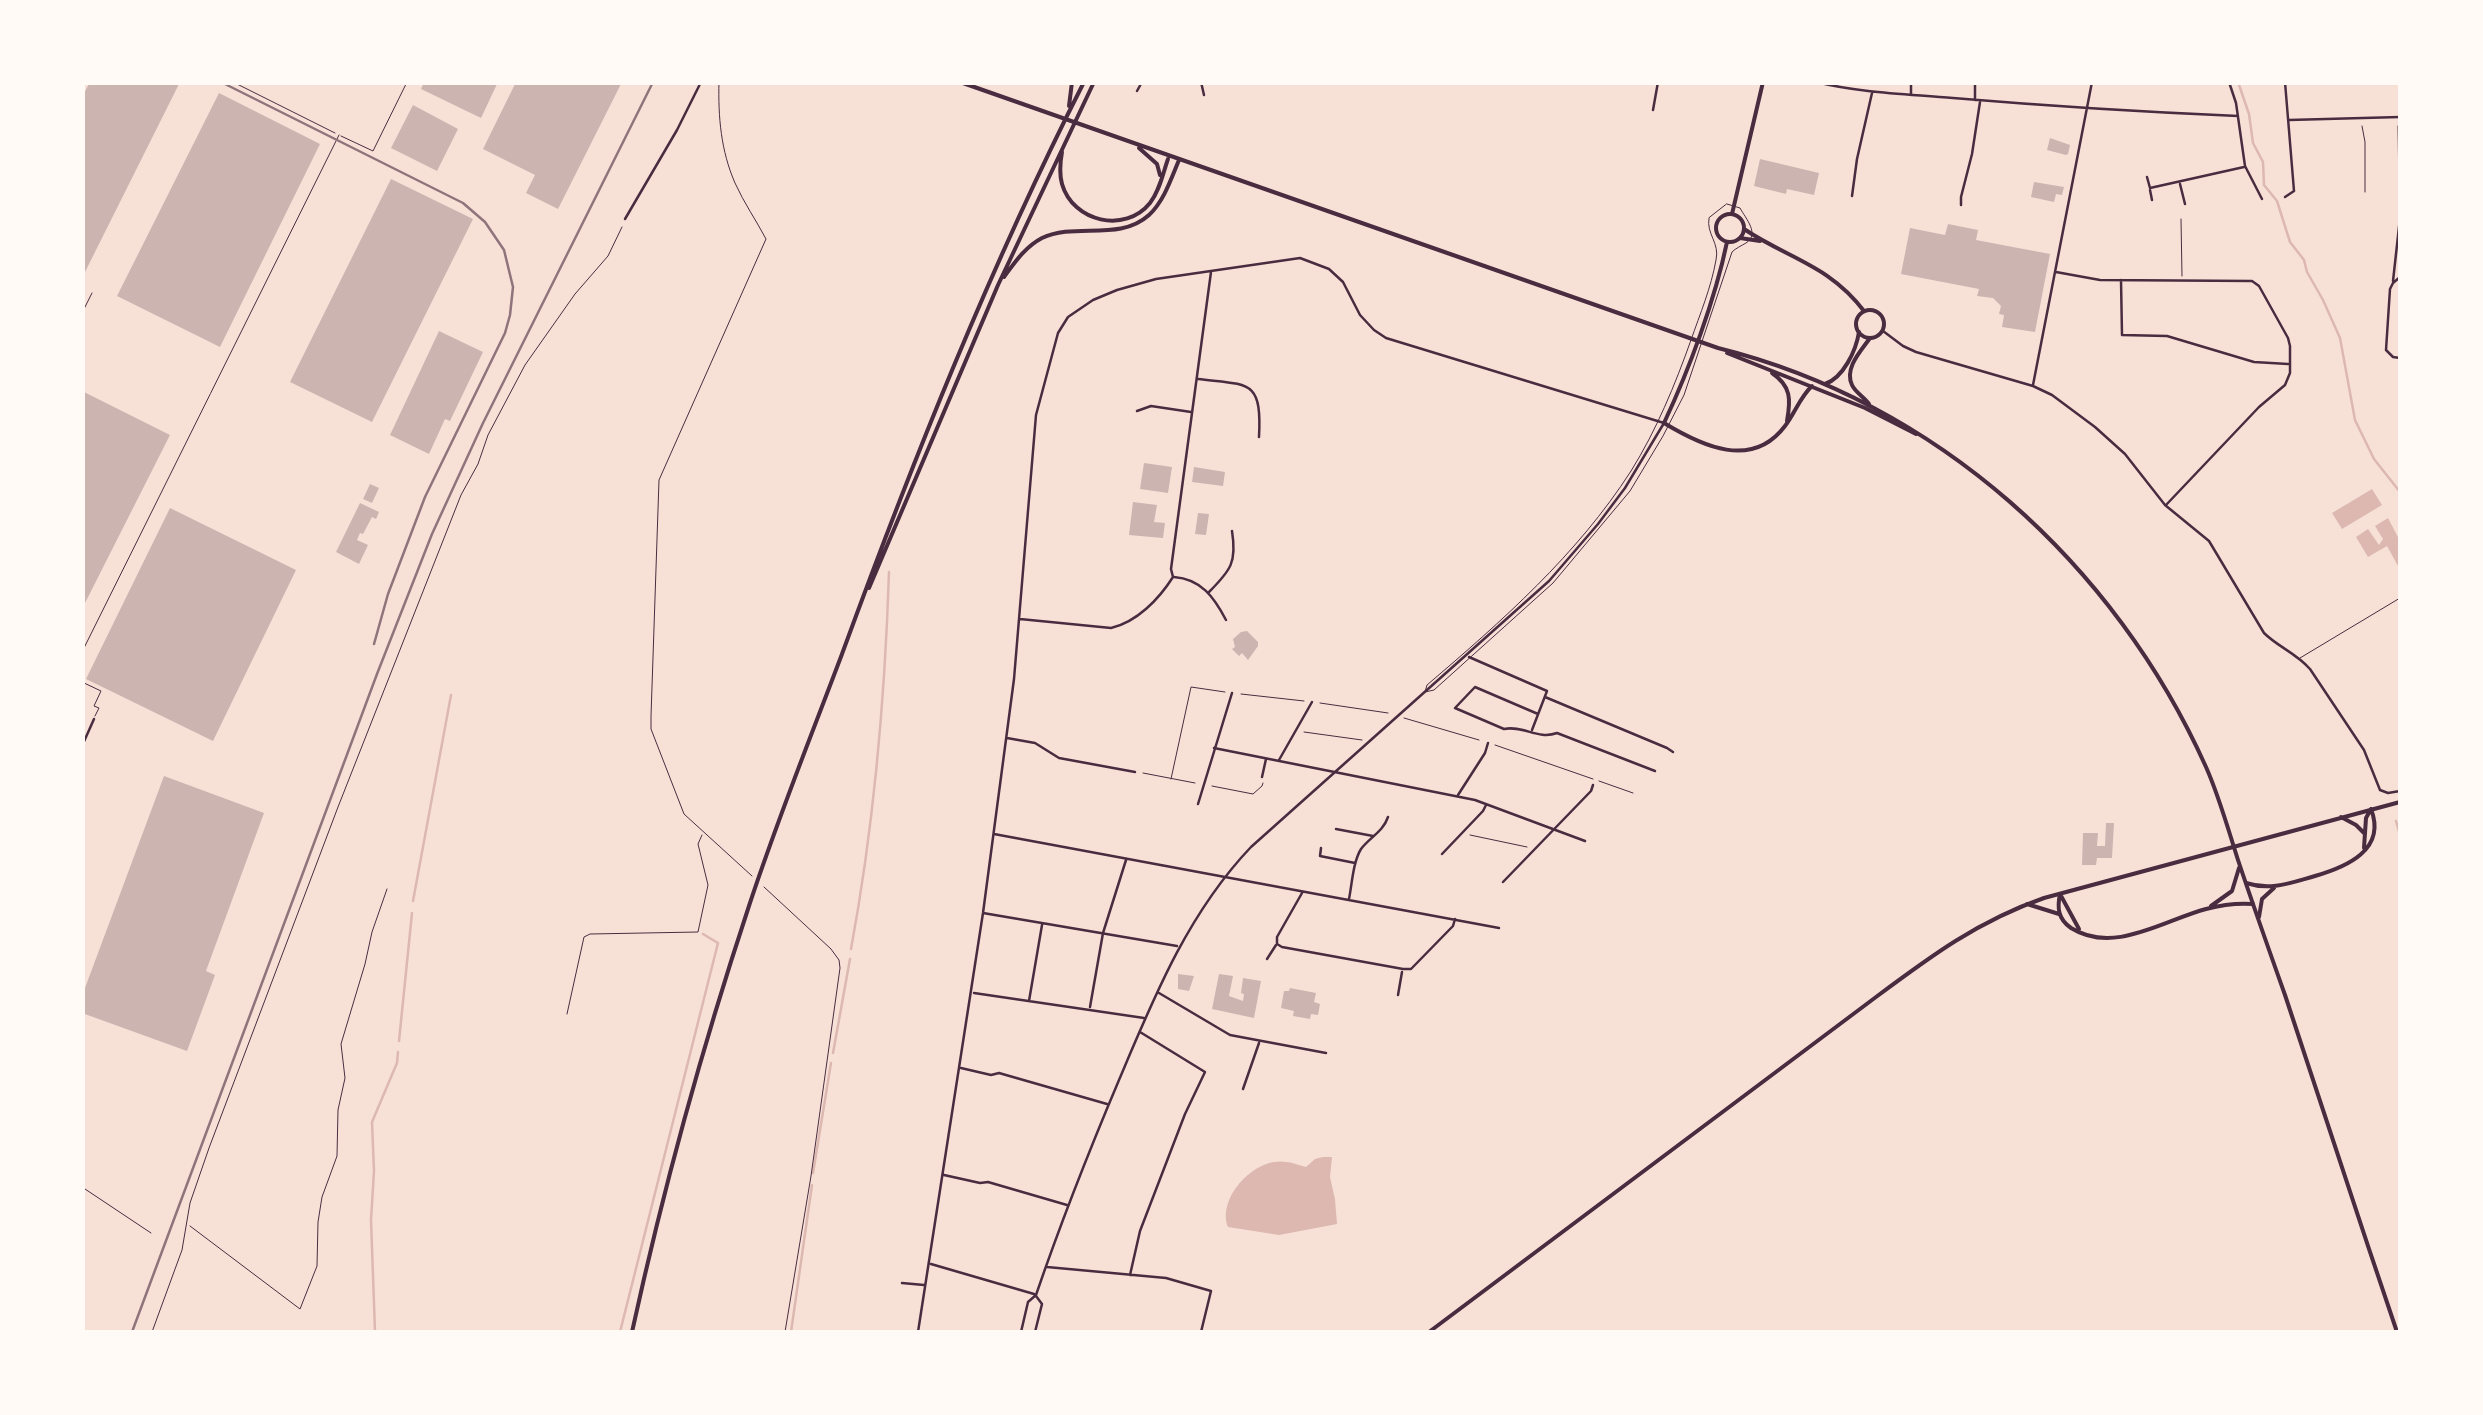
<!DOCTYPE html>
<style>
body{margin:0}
#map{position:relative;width:2483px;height:1415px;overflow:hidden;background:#f7e1d7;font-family:"Fira Sans",sans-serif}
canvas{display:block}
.frame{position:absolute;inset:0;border:85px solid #fffaf5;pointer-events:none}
</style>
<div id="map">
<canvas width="2483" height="1415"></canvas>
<div class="frame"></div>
</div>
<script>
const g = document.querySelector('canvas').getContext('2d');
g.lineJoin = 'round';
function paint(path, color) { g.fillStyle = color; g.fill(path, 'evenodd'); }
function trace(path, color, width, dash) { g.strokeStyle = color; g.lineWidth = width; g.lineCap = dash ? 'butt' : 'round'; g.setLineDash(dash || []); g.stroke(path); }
paint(new Path2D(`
 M 2372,489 L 2382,505 L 2342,529 L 2332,513 Z
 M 2388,518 L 2400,541 L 2400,564 L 2398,566 L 2387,546 L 2368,557 L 2356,537 L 2368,529 L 2379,545 L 2383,539 L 2375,526 Z
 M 1323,1157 L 1332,1157 L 1330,1177 L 1335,1199 L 1337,1224 L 1279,1235 L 1228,1227 C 1218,1200 1248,1166 1274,1162 C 1285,1160 1296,1164 1306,1167 L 1315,1159 Z`), '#dcb8b0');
trace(new Path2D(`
 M 2238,82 L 2249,114 L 2253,143 L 2263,162 L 2264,185 L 2277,201 L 2290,242 L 2304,260 L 2307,272 L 2323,300 L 2340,338 L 2355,420 L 2374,459 L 2400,492
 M 2396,821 L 2400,835
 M 413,901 L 451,695
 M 851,949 C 874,825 885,698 889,572
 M 399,1041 L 412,913
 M 833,1053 L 850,959
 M 813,1173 L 831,1063
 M 375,1332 L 371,1220 L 374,1171 L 372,1122 L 397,1063 L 398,1052
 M 620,1332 L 718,943 L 703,934
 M 791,1332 L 812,1185`), '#dcb8b0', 2.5);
paint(new Path2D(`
 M 90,82 L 180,82 L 82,278 L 82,97 Z
 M 424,82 L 498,82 L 481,118 L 421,89 Z
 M 516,82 L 622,82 L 558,209 L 526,193 L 535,175 L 483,149 Z
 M 219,93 L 320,144 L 220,347 L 117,296 Z
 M 413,105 L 458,129 L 437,171 L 391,148 Z
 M 2050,138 L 2070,145 L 2068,154 L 2066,155 L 2047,150 Z
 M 1760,159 L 1819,173 L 1814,195 L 1787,189 L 1786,194 L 1754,186 Z
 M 391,179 L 473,219 L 372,422 L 290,382 Z
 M 2034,182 L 2064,187 L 2062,195 L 2056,194 L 2054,202 L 2031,197 Z
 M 1948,224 L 1978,230 L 1976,240 L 2050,254 L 2035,332 L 2002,327 L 2004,315 L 1999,314 L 2001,306 L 1993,298 L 1977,296 L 1979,289 L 1901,274 L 1910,228 L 1945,235 Z
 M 439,331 L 483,352 L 450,421 L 445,419 L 429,454 L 390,435 Z
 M 82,391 L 170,435 L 82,609 Z
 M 1144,463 L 1172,467 L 1168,493 L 1140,489 Z
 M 1194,467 L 1225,472 L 1223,486 L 1192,482 Z
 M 370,484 L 379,488 L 372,503 L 363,499 Z
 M 1133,502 L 1157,505 L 1154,522 L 1165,523 L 1163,538 L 1129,535 Z
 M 360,503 L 379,512 L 376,519 L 372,517 L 363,534 L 360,533 L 357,540 L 368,545 L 359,564 L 336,552 Z
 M 170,508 L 296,570 L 213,741 L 86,679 Z
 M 1198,513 L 1209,514 L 1206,535 L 1195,534 Z
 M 1247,631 L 1258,642 L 1258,646 L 1248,660 L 1242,653 L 1239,656 L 1232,649 L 1235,647 L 1233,639 L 1241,632 Z
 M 164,776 L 264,813 L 206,971 L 215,975 L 187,1051 L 82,1013 L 82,996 Z
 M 2106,823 L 2114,823 L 2112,858 L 2097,858 L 2096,865 L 2082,865 L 2083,833 L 2098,833 L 2097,846 L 2105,846 Z
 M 1178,974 L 1194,976 L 1189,991 L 1178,989 Z
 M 1219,974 L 1233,976 L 1229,996 L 1243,1001 L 1244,994 L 1241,993 L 1243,978 L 1261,981 L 1254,1018 L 1212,1009 Z
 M 1290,988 L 1316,993 L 1314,1002 L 1320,1004 L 1318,1015 L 1311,1014 L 1310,1019 L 1293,1016 L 1294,1011 L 1281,1008 L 1284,991 L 1289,991 Z`), '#ccb4b1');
trace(new Path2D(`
 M 719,82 C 718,117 721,151 735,183 C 744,203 756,220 766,239 L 659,480 L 651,716 L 651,729 L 684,814 L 752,876
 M 2362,126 L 2365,142 L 2365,192
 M 2398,126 L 2399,190
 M 1727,204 L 1740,208 C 1746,219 1760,234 1746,243 C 1741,246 1736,248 1732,252 L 1684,395 L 1663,436 L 1630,491 L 1553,583 L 1434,690 L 1425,692 L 1427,685 C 1502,621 1577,555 1631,471 C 1656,431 1675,385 1691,340 C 1700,314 1711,288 1716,260 C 1720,243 1706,234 1709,218 Z
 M 1241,694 L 1304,701
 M 1320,703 L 1388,713
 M 1404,718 L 1479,740
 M 1304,732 L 1362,740
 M 1495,745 L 1593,779
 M 1143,773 L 1195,783
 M 1171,779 L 1191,687 L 1225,692
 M 1599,781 L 1633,793
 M 1212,786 L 1253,794 L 1262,786 L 1263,783
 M 1470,835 L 1527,847
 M 764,887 L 831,949 L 839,960 L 840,968 L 811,1176 L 785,1332
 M 567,1014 L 584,937 L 590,934 L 698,932 L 708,885 L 698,844 L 702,835
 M 82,1187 L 151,1233
 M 190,1226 L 300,1309 L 317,1266 L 318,1222 L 322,1197 L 337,1156 L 338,1110 L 345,1078 L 341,1044 L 365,964 L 372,932 L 387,889
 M 152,1332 L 182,1250 L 190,1203 L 209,1148 L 338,807 L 461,495 L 478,464 L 488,435 L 525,365 L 575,294 L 608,256 L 622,227`), '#4a2c40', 1);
trace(new Path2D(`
 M 233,82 L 335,133
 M 341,136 L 373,151 L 407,82
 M 2181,219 L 2182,276
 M 82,313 L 92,293
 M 82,652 L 339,135
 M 2300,658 L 2400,598
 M 82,682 L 101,691 L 94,706 L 99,708 L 95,716`), '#4a2c40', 1);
trace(new Path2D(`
 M 1201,82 L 1204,95
 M 1816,82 C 1861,93 1908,94 1953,98 C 2048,106 2143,112 2238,116
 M 1911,82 L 1911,94
 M 1975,82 L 1975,100
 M 2229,82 L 2236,103 L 2245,166 L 2262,199
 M 1137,91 L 1142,82
 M 1653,110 L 1658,82
 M 2289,120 L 2400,117
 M 2147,177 L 2150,188 L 2244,167
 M 2180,184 L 2185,204
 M 2150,190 L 2152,200
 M 1852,196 L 1857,159 L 1872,93
 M 2285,197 L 2294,191 L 2285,82
 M 1961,205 L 1961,197 L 1972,154 L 1980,102
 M 625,219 L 677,130 L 701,82
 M 2056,272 L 2100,280 L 2252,281 L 2259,286 L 2288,338 L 2290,346 L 2290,373 L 2285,385 L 2259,407 L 2166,505
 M 2400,277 L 2393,283 L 2390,289 L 2386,350 L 2393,357 L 2400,358
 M 2121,280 L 2122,335 L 2167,336 L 2254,362 L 2288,364
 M 2393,281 L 2400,218
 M 1883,331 L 1903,346 L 1916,352 L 2033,386 L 2052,395 L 2095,427 L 2125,454 L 2165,505 L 2209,541 L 2264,633 C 2278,647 2296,653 2310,669 L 2364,750 L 2380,790 L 2388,793 L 2400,791
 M 1198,379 C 1249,385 1262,379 1259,437
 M 2033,385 L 2092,82
 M 1137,411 L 1151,406 L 1191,412
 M 1174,577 C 1201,579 1214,597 1226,620
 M 1209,592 C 1231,570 1237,562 1232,531
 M 1020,619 L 1111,628 C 1137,622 1159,599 1173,577 L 1171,569 L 1211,272
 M 1469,657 L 1547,691 L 1532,730
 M 1545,697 L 1667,748 L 1673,752
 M 1538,714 L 1475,687 L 1455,708 L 1504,729 C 1523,725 1538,740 1557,733 L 1655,771
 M 1007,738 L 1035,743 L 1059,758 L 1135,772
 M 82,746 L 94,719
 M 1214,748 L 1475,800 L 1585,841
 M 1279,760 L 1312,702
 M 1262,777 L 1266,759
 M 1458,795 L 1485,753 L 1488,743
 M 1198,804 L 1232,693
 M 1336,829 L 1373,836
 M 994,834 L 1499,928
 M 1321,848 L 1320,856 L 1355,863
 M 1442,854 L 1483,811 L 1486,805
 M 1503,882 L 1591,791 L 1593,785
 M 1302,893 L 1277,937 L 1277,944 L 1282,947 L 1403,969 L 1411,969 L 1453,926 L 1455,919
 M 1349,899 C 1352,884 1353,862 1361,849 C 1370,837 1383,832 1388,817
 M 983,913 L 1177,946
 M 1267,959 L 1276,945
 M 974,993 L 1144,1018
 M 1159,993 L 1230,1035 L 1326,1053
 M 1398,995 L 1402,972
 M 1029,1001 L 1042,925
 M 1090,1007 L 1103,933 L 1126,860
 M 961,1068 L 991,1075 L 999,1073 L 1107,1104
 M 1243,1089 L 1259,1043
 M 944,1175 L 980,1183 L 988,1182 L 1067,1205
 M 931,1264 L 1034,1294
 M 1047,1267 L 1166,1278 L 1211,1291 L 1201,1332
 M 1130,1275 L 1140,1231 L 1185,1114 L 1205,1072 L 1140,1032
 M 902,1283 L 924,1285
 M 918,1332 L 983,913 L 1014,679 L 1036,415 L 1058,333 L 1068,317 L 1093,300 L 1117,290 L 1156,279 L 1300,258 L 1329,269 L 1343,282 L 1360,315 L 1374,330 L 1386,338 L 1664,423 L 1625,488 L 1598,524 L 1549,581 L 1251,847 C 1188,913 1154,997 1119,1080 C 1089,1151 1061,1222 1036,1295 L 1028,1302 L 1021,1332
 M 1035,1332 L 1042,1304 L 1036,1296`), '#4a2c40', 2.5);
trace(new Path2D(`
 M1716 228a14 14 0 1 1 28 0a14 14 0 1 1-28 0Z
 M 1732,214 L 1763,82
 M 1744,229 C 1789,259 1829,265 1864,311
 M 1740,238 L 1760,241
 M1856 324a14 14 0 1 1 28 0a14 14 0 1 1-28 0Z
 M 1664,423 C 1689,370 1715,300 1727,242`), '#4a2c40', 4);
trace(new Path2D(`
 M 2341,817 L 2356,825 L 2365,834
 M 2364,848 L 2366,818 L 2371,809
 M 2246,883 C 2271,891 2290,883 2315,876 C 2346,867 2387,850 2371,809
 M 2060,894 C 2057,908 2058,919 2071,928 C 2114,955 2164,920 2206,909 C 2221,905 2238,903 2253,904
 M 2060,894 L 2079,929
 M 2027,904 L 2059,914
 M 2211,906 L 2232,891 L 2239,868
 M 2259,917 L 2262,899 L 2274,888
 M 1429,1332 L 1876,997 C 1931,956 1978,921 2044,898 L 2400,802`), '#4a2c40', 4);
trace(new Path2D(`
 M 960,82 L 1718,348 C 1936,402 2115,564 2206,767 C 2219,796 2228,829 2238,860 C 2253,905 2269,950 2285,995 C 2322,1108 2359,1220 2397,1332
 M 1069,106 L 1072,82
 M 1139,148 L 1157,164 L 1160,175
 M 1062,152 C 1060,163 1059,173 1062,184 C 1073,222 1125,234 1150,203 C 1160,190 1163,173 1168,159
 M 1004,277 C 1015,262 1025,247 1042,238 C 1076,222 1119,242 1149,215 C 1164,201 1171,179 1179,160
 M 1727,353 L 1865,408 L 1916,434
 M 1772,373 C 1791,386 1791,399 1787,421
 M 1825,384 C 1843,378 1856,351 1859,332
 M 1869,404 C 1864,397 1855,392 1852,385 C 1844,368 1861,351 1870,338
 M 1664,423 C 1702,446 1752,470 1785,426 C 1795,413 1800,397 1812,386
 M 869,588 L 998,285 L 1094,82
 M 632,1332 C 663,1190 702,1048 748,909 C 776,823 810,739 842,654 C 913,460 990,267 1084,82`), '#4a2c40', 4);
trace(new Path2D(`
 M 221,82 L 463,203 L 485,222 L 504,250 L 513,287 L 510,315 L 505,333 L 425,497 L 388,594 L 374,644
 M 132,1332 L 377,674 L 432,534 L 483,423 L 653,82`), '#8f747c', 2.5);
</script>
